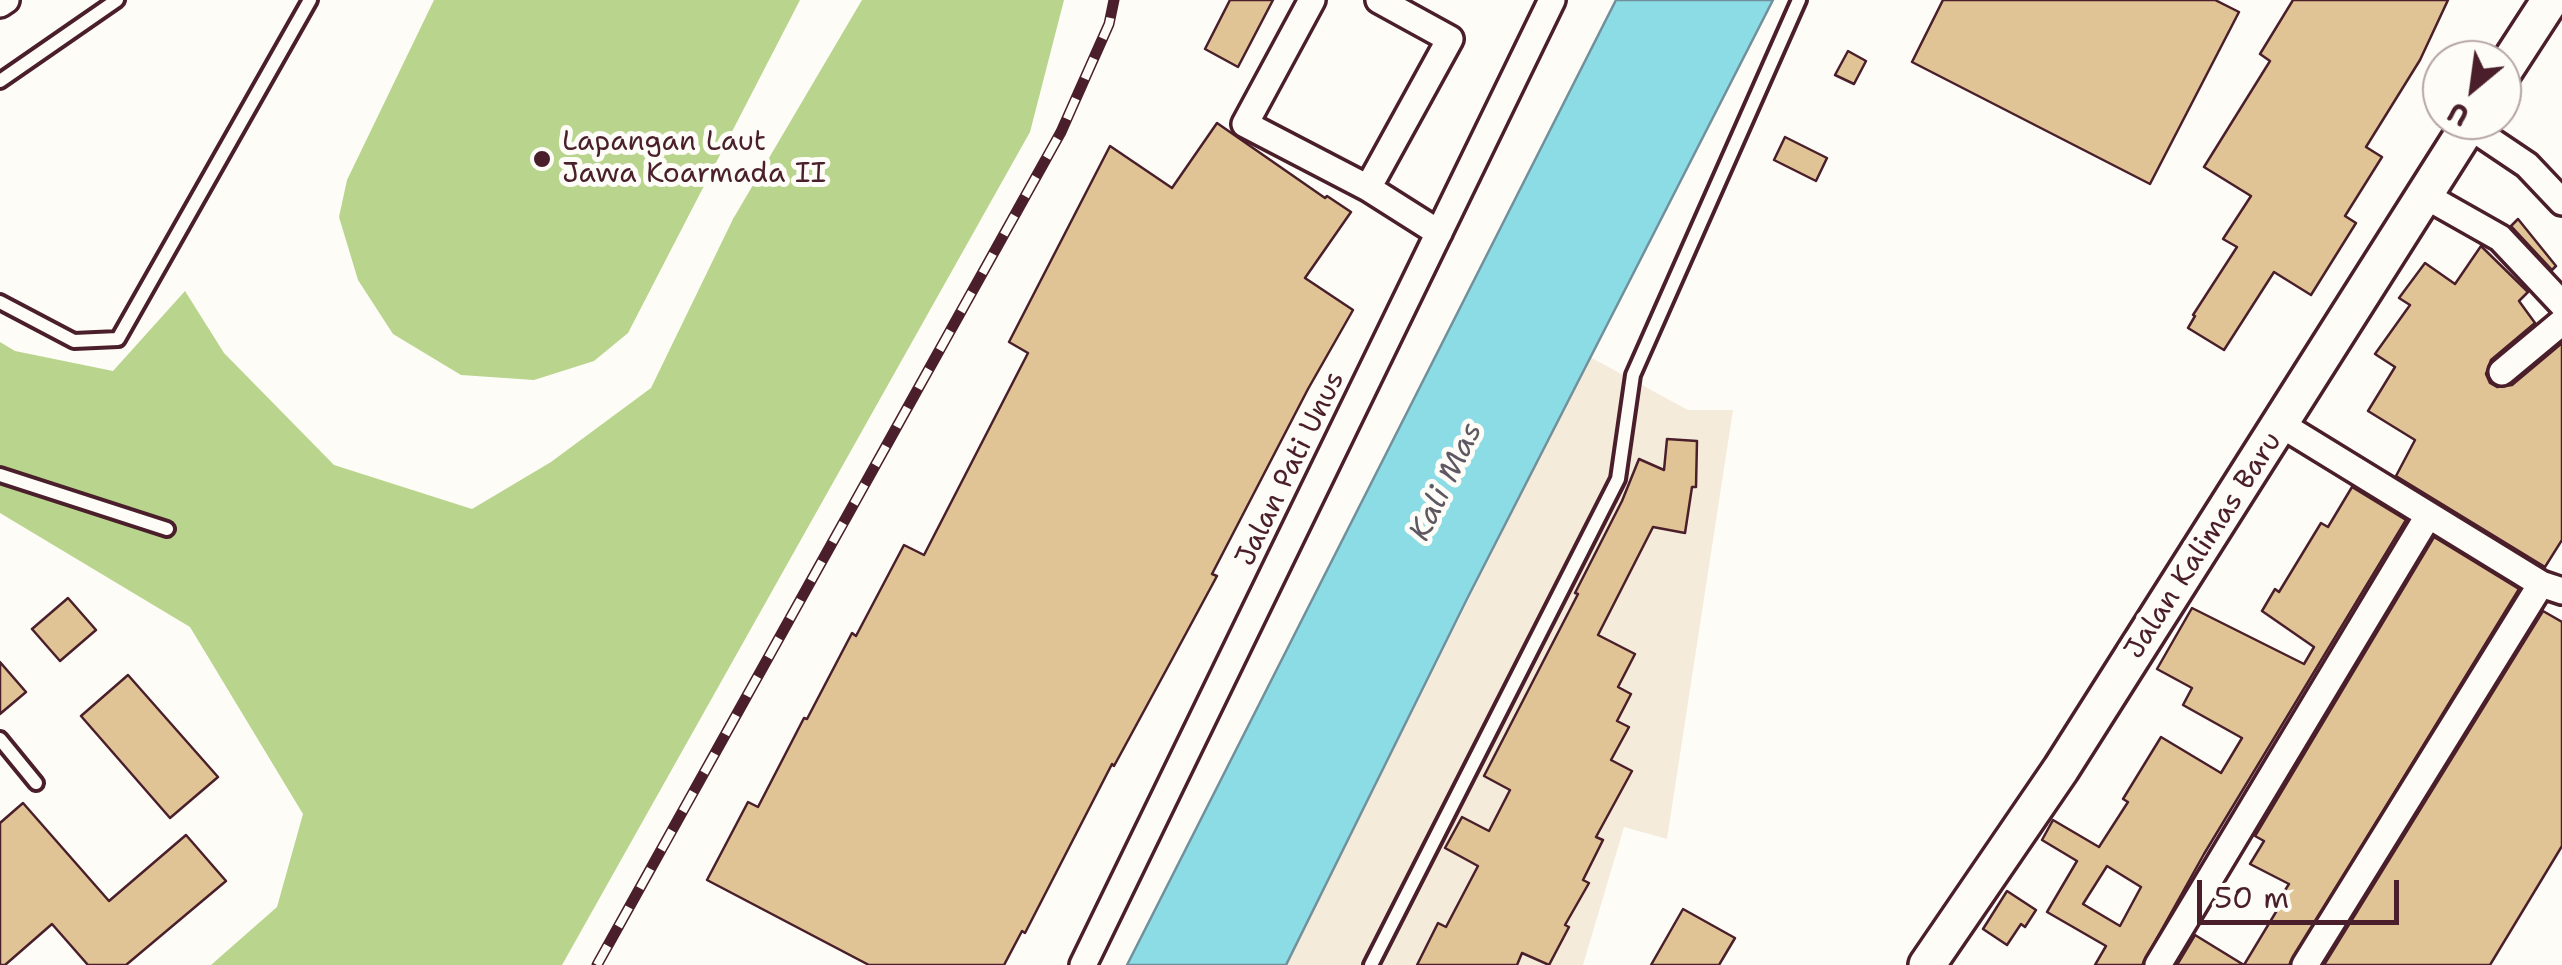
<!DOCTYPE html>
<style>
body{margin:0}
#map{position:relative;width:2562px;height:965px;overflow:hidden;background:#fdfcf7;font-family:"Shantell Sans",sans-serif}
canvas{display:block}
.north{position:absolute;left:2422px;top:40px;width:100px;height:100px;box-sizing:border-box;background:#fdfcf7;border:2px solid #b5a4a5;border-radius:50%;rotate:209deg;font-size:28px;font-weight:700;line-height:40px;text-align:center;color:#4a1f2b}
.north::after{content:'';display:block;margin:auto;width:35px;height:45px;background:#4a1f2b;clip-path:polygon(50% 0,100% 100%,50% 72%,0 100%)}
.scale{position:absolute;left:2197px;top:880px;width:202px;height:45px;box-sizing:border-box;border:5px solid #4a1f2b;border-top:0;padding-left:12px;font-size:30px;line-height:35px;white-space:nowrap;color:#4a1f2b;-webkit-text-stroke:8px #fdfcf7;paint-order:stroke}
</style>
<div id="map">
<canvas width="2562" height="965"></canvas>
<div class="north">U</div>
<div class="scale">50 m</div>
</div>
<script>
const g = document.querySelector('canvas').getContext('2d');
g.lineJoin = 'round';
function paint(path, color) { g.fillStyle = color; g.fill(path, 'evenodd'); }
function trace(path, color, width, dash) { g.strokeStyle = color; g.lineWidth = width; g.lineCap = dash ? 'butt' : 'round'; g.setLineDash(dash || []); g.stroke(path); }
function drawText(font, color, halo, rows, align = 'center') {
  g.font = font + ' "Shantell Sans",sans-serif'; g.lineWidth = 10; g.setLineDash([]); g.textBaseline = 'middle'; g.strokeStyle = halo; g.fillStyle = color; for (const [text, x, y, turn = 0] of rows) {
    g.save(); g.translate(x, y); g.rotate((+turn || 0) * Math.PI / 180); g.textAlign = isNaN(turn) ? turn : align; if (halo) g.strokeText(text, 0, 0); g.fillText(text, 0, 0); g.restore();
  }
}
paint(new Path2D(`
 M 1590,357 L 1688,410 L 1733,410 L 1667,839 L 1624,827 L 1583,965 L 1286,965 Z`), '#f5ebda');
paint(new Path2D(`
 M 434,0 L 800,0 L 628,333 L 594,361 L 534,380 L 461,375 L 393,334 L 358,280 L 339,217 L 347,180 Z
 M 862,0 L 1064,0 L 1030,132 L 562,965 L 211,965 L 277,907 L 303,814 L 190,627 L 0,513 L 0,342 L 15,351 L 113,371 L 185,291 L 224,353 L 334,465 L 472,509 L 551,462 L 651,388 L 733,219 Z`), '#b9d48c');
const water = new Path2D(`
 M 1616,0 L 1773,0 L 1467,599 L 1286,965 L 1127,965 Z`);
paint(water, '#8bdce5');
trace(water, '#71909b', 2.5);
const building = new Path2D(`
 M 1230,0 L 1273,0 L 1238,67 L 1205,49 Z
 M 1943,0 L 2215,0 L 2239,12 L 2150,184 L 1912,62 Z
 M 2293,0 L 2448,0 L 2420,60 L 2366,147 L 2382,157 L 2345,216 L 2356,223 L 2311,295 L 2274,272 L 2224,350 L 2188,328 L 2195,316 L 2193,315 L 2237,247 L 2223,239 L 2251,196 L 2204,167 L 2270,61 L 2260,54 Z
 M 1848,51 L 1866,61 L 1854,84 L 1835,75 Z
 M 1217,123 L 1325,198 L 1327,196 L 1351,212 L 1305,278 L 1353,310 L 1308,389 L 1212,574 L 1217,576 L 1170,663 L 1114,766 L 1112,764 L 1025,933 L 1022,931 L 1004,965 L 869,965 L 707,880 L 748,802 L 758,807 L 804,718 L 807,719 L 852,633 L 856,636 L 904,545 L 924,555 L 1028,353 L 1009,342 L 1110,146 L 1172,188 Z
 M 1785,137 L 1827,158 L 1816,181 L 1774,160 Z
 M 2518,219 L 2556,266 L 2552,270 L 2511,226 Z
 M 2481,246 L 2528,292 L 2519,301 L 2535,323 L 2491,360 L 2486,374 L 2490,383 L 2497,387 L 2512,385 L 2562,343 L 2562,540 L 2545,567 L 2396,476 L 2415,440 L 2368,411 L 2395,367 L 2375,354 L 2410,305 L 2399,298 L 2425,263 L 2455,284 Z
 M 1667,439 L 1697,441 L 1696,487 L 1692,487 L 1685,533 L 1653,527 L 1598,635 L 1635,654 L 1618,687 L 1631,694 L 1617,721 L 1629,727 L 1611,760 L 1632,771 L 1596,837 L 1603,840 L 1583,880 L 1589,883 L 1565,925 L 1569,927 L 1549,965 L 1522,953 L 1517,965 L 1417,965 L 1438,923 L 1446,927 L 1478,866 L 1445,848 L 1462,817 L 1489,831 L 1510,790 L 1484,776 L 1578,594 L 1575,593 L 1622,501 L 1639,459 L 1664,470 Z
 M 2352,487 L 2406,520 L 2204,854 L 2142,965 L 2095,965 L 2106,946 L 2047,912 L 2077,861 L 2042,840 L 2053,820 L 2099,847 L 2128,802 L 2123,799 L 2161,737 L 2221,773 L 2242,738 L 2183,705 L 2192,688 L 2157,669 L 2192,608 L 2304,664 L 2314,647 L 2262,611 L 2275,589 L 2279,592 L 2321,523 L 2328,527 ZM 2107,866 L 2141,887 L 2120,926 L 2083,904 Z
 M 2434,537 L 2519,589 L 2289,965 L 2177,965 L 2195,935 L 2244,965 L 2285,897 L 2282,895 L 2289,884 L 2250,864 L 2264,841 L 2255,836 Z
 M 68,598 L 96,630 L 60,661 L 32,629 Z
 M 2543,611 L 2562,622 L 2562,846 L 2490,965 L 2324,965 Z
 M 0,662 L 26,692 L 0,714 Z
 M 128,675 L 218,777 L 170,818 L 81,716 Z
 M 23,803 L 109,901 L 186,835 L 226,881 L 126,965 L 88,965 L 52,924 L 5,965 L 0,965 L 0,823 Z
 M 2007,891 L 2036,910 L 2025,927 L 2021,924 L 2007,945 L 1983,929 Z
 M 1683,909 L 1735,938 L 1719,965 L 1651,965 Z`);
paint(building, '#e1c495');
trace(building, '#4a1f2b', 2.5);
const lane = new Path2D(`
 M 0,81 L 117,0
 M 0,302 L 74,341 L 118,339 L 310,0
 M 0,475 L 167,529
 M 0,739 L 36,783
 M 1371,965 L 1618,479 L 1633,375 L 1799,0`);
const street = new Path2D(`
 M 1312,0 L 1245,124 L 1368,188 L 1439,233
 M 0,4 L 6,0
 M 2469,126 L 2527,165 L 2562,202
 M 1368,188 L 1450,39 L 1379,0
 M 2424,195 L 2500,238 L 2562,304
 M 2502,372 L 2562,322
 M 2282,425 L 2541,584 L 2562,591
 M 1083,965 L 1552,0
 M 2158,965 L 2428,516
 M 2305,965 L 2541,584`);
const secondary = new Path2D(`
 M 2502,74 L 2550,0
 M 1927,965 L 2061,769 L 2472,120`);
trace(lane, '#4a1f2b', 20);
trace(street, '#4a1f2b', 32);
trace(secondary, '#4a1f2b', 42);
trace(lane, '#fdfcf7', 12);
trace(street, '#fdfcf7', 25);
trace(secondary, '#fdfcf7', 35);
const rail = new Path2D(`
 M 597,965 L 1061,132 L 1109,24 L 1114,0`);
trace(rail, '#4a1f2b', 11);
trace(rail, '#fdfcf7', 8, [22]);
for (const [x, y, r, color] of [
 [542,159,10,"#4a1f2b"]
]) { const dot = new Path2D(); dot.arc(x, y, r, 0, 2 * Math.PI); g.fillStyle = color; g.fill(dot); trace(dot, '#fdfcf7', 4); }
drawText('28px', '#4a1f2b', '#fdfcf7', [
 ["Lapangan Laut",562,143],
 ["Jawa Koarmada II",562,175]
], 'left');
drawText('28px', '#4a1f2b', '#fdfcf7', [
 ["Jalan Pati Unus",1291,469,-64],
 ["Jalan Kalimas Baru",2204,546,-57]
]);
drawText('italic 30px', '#5e5863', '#fdfcf7', [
 ["Kali Mas",1447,482,-64]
]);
</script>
